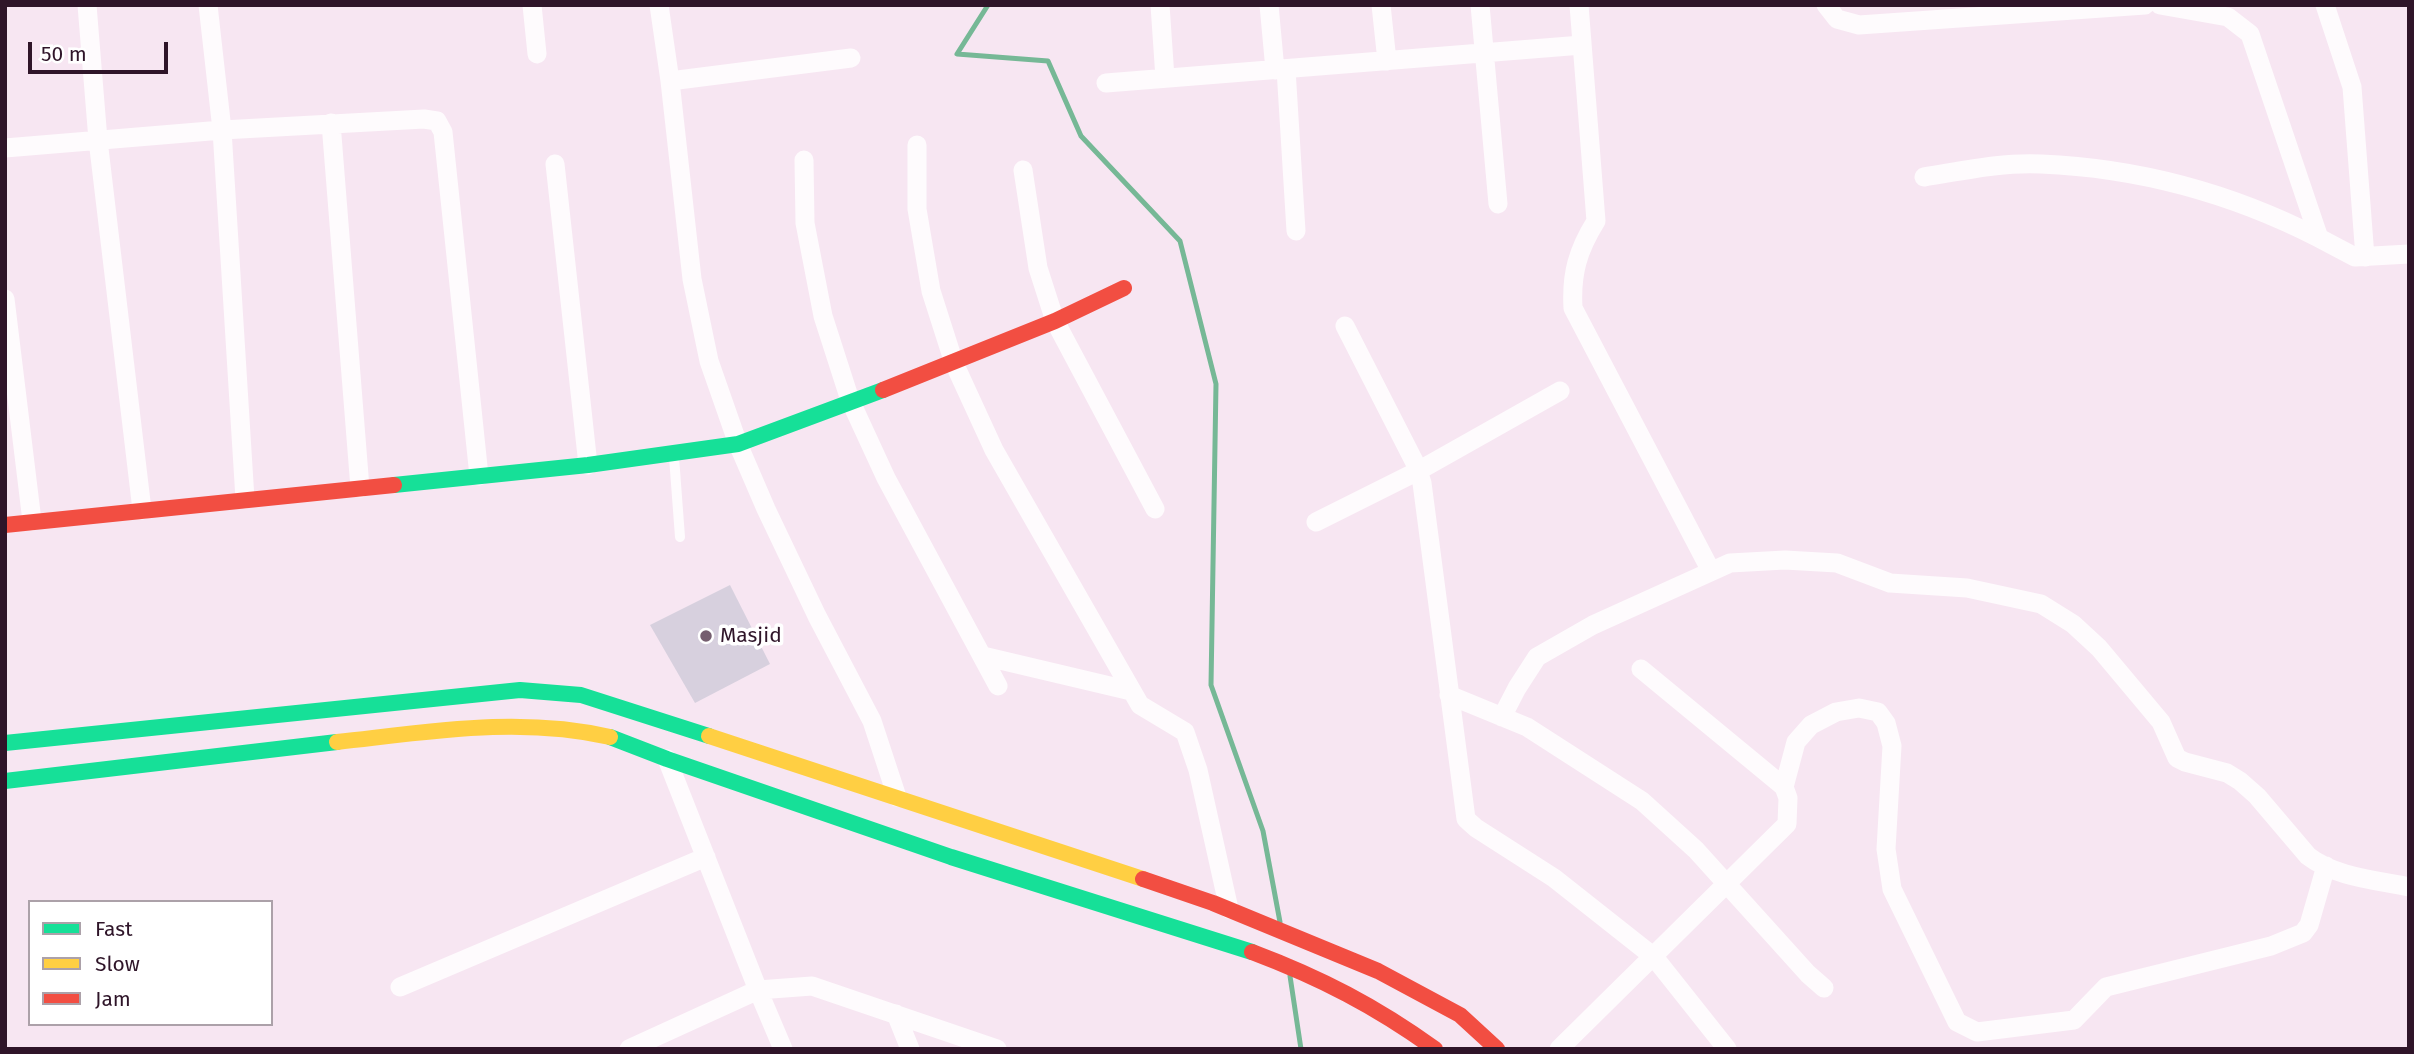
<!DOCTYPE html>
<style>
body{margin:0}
#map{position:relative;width:2414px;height:1054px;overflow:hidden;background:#f7e6f2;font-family:"Fira Sans",sans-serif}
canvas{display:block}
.frame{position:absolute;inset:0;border:7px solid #2f1529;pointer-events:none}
.legend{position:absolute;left:28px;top:900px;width:245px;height:126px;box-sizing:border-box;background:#fff;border:2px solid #aca1a9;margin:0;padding:9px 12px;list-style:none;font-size:21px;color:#2f1529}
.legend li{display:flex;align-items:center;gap:14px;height:35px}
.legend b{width:35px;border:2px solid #aca1a9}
.scale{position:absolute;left:28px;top:42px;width:140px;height:32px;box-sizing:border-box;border:4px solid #2f1529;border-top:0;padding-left:9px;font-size:21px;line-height:24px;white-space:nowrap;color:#2f1529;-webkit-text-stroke:5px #fff;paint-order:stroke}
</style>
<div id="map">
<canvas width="2414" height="1054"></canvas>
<div class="frame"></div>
<ul class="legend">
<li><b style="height:9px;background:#16e098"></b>Fast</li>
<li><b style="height:9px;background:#ffcf43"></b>Slow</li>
<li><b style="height:9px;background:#f24e42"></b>Jam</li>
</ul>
<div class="scale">50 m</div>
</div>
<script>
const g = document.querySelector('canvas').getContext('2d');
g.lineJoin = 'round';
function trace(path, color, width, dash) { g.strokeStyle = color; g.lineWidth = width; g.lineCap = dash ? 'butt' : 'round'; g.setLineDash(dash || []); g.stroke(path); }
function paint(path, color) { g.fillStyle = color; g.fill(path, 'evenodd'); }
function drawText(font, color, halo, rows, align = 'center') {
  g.font = font + ' "Fira Sans",sans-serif'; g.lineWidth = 7; g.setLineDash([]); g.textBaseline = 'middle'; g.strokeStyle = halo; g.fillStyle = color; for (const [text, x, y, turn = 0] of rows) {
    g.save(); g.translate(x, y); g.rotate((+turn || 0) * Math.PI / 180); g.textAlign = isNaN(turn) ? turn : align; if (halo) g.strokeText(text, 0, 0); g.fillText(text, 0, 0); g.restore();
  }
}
trace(new Path2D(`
 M 988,5 L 957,54 L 1048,61 L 1081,136 L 1180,241 L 1216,384 L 1211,685 L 1263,831 L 1280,922
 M 1290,976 L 1301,1049`), '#76b896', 5);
paint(new Path2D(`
 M 730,585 L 770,664 L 695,703 L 650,625 Z`), '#d7d0de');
trace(new Path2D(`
 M 674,457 L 680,537`), '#fefbfd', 10);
trace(new Path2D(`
 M 87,5 L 98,140 L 142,510
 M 208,5 L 222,130 L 245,499
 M 532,5 L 537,54
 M 659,5 L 670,81 L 692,279 L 709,361 L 738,444 L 766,509 L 817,616 L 872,721 L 897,797
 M 1160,5 L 1165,78
 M 1269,5 L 1275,70
 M 1381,5 L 1387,61
 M 1480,5 L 1498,204
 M 1579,5 L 1596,221 C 1578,250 1571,273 1573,308 L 1711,571
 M 1826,5 L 1837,19 L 1859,25 L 2145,5
 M 2160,5 L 2228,17 L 2250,34 L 2319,238 L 2355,257 L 2409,254
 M 2325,5 L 2352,87 L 2365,257
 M 1286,69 L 1296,231
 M 670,81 L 851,58
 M 1106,83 L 1582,45
 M 331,123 L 360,488
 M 917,145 L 917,209 L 931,291 L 954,363 L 994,450 L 1140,705 L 1185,732 L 1198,770 L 1229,909
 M 5,148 L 222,130 L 424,119 L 437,121 L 443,132 L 479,476
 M 804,160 L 805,223 L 823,316 L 850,400 L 886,478 L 998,686
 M 555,164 L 588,465
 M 1023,170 L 1038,268 L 1055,321 L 1155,509
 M 1924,177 C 1962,171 2002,162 2041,164 C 2138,168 2233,194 2319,238
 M 5,299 L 32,521
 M 1345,326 L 1416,465 L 1422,483 L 1466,819 L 1476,828 L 1554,878 L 1654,957 L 1727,1049
 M 1316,522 L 1418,471 L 1560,391
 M 983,656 L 1131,691
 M 1449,695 L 1527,727 L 1642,801 L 1696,850 L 1808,974 L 1824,988
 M 1502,717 L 1517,688 L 1537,657 L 1593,625 L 1730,563 L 1785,560 L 1837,563 L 1890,583 L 1967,588 L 2041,604 L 2073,624 L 2099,648 L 2161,722 L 2177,758 L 2185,762 L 2227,773 L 2240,781 L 2257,796 L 2308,856 C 2335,877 2376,880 2409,887
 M 1784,787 L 1796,742 L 1811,725 L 1836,712 L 1859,708 L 1878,712 L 1886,723 L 1892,746 L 1886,849 L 1892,889 L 1957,1022 L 1977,1032 L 2074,1020 L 2106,987 L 2271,946 L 2303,933 L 2309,925 L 2326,866
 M 400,987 L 706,857
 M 896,1014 L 910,1049
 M 629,1049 L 758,990 L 667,759
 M 783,1049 L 758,990 L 812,986 L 997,1049
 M 1559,1049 L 1787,824 L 1788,798 L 1784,787 L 1641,669`), '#fefbfd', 19);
trace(new Path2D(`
 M 394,485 L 588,465 L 738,444 L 883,390
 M 610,737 L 667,759 L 951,857 L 1252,952
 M 5,743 L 520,690 L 581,695 L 709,736
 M 5,781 L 337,742`), '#16e098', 16);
trace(new Path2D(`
 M 709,736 L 1143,879
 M 337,742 C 428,732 519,716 610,737`), '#ffcf43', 16);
trace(new Path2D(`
 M 883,390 L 1055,321 L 1124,288
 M 5,525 L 394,485
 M 1143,879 L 1213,903 L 1378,971 L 1460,1015 L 1497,1049
 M 1252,952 C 1321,978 1375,1006 1435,1049`), '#f24e42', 16);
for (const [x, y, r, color] of [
 [706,636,7,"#755e6f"]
]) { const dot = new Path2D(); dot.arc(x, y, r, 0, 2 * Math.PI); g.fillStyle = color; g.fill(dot); trace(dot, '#fff', 2.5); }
drawText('21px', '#2f1529', '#fff', [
 ["Masjid",720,636]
], 'left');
</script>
